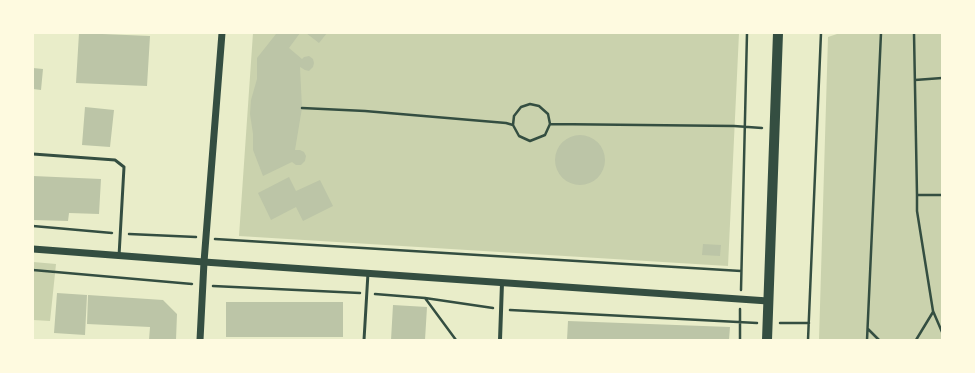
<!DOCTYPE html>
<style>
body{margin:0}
#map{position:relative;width:975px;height:373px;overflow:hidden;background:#e9edc9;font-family:"Work Sans",sans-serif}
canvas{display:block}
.frame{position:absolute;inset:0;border:34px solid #fefae0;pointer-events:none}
</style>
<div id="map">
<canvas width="975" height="373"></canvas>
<div class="frame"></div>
</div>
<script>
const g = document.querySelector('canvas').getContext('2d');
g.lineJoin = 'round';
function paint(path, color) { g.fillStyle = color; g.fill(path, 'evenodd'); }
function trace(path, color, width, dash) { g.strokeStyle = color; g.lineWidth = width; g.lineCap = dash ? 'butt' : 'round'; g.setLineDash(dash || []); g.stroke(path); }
paint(new Path2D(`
 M 253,33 L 739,33 L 728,266 L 239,236 Z
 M 840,33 L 942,33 L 942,340 L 819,340 L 828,37 Z
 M 33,262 L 56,264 L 50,321 L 33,320 Z`), '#cad2ad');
paint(new Path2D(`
 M 79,33 L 150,36 L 147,86 L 76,83 Z
 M 275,33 L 300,33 L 289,48 L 302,59 L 304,57 L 309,56 L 313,59 L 314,63 L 313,67 L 309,71 L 305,70 L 300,67 L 302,108 L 295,150 L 300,150 L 304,152 L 306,156 L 305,161 L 301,165 L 296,165 L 292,162 L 263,176 L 253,150 L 253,134 L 250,114 L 251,100 L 257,79 L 257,58 L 276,34 Z
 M 306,33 L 327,33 L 319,43 Z
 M 33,68 L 43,69 L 41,90 L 33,89 Z
 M 85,107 L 114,110 L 110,147 L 82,145 Z
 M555 160a25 25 0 1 1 50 0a25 25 0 1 1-50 0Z
 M 33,176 L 101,179 L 99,214 L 69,213 L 68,221 L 33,220 Z
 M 289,177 L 296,191 L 320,180 L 333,206 L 303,221 L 296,207 L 271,220 L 258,193 Z
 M 703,244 L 721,245 L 720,256 L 702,255 Z
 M 57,293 L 87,295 L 85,335 L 54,333 Z
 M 88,295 L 163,300 L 177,314 L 176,340 L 149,340 L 150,327 L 87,324 Z
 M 226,302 L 343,302 L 343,337 L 226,337 Z
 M 393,305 L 427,307 L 425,340 L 391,340 Z
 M 568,321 L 730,327 L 729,340 L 567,340 Z`), '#bcc5a7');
trace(new Path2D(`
 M 914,33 L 917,195 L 917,211 L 933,311 L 942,332
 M 915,80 L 942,78
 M 302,108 L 365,111 L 506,123 L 513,125
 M 550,124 L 545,135 L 530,141 L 519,136 L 513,125 L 514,116 L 521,107 L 530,104 L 539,106 L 548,114 L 550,124 L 734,126 L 762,128
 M 917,195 L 942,195
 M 33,226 L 112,233
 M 129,234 L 196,237
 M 215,239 L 741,271
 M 33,270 L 192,284
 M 213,286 L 360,293
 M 741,290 L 747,33
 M 375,294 L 425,298 L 493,308
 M 425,298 L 456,340
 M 510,310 L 757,323
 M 780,323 L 809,323
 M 868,329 L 879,340
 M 740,340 L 740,309
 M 808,340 L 821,33
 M 867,340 L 881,33
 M 916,340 L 933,312`), '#344e41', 2.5);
trace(new Path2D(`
 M 33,154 L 115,160 L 124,167 L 119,256
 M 364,340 L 368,273`), '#344e41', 3);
trace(new Path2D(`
 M 500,340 L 502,283`), '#344e41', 4);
trace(new Path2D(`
 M 33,249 L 204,262 L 768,301
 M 200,340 L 204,262 L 222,33`), '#344e41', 7);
trace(new Path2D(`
 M 767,340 L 778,33`), '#344e41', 10);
</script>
